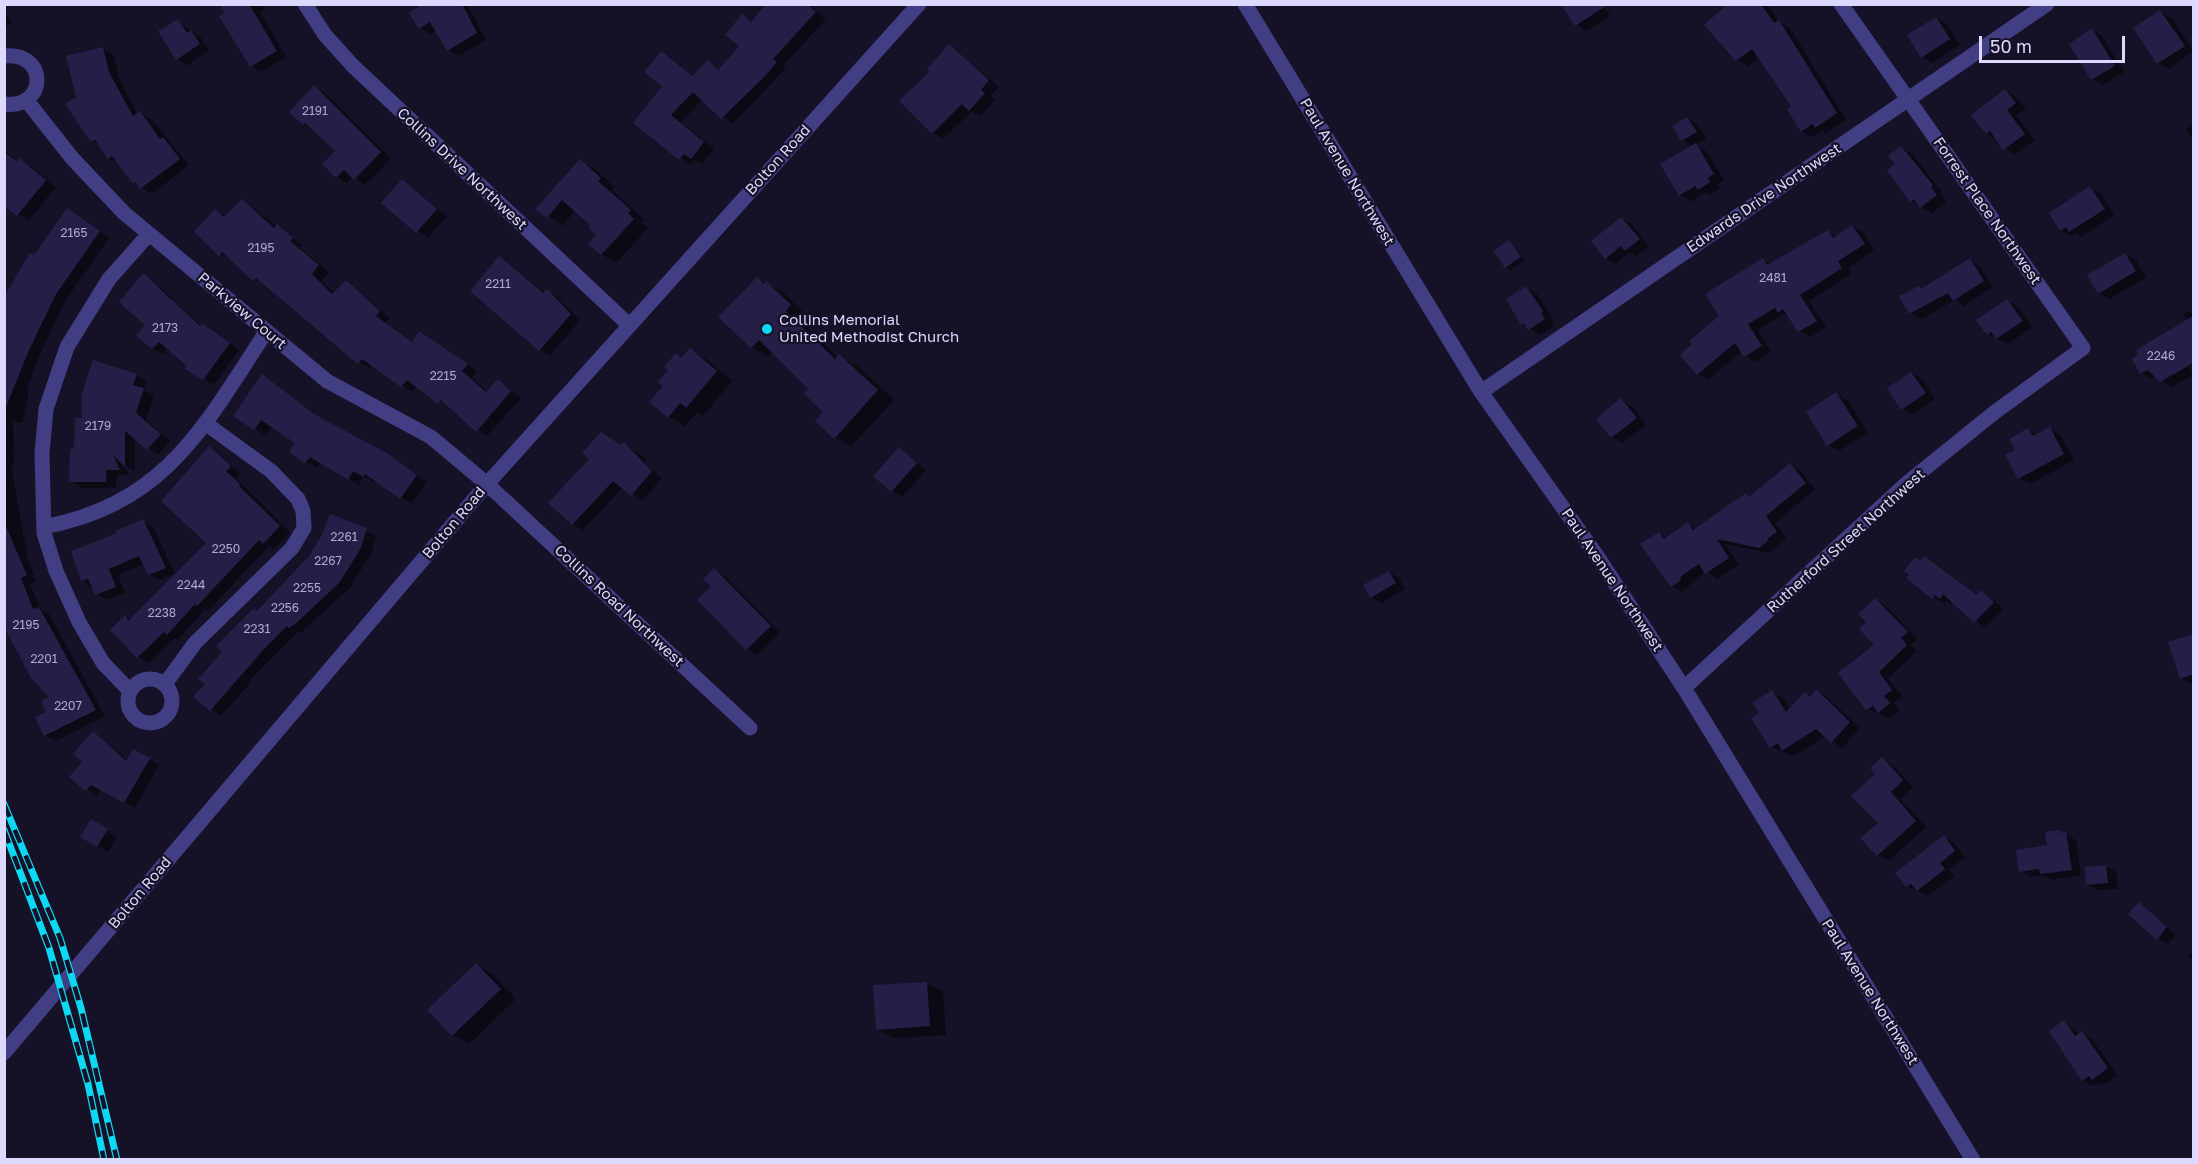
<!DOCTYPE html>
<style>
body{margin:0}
#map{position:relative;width:2198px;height:1164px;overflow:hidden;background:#151127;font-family:"Golos Text",sans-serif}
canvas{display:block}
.frame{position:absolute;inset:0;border:6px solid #ddd8fd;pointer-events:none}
.scale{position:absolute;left:1979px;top:36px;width:146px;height:27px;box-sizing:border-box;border:3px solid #ddd8fd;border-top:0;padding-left:8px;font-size:18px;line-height:21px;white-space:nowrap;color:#ddd8fd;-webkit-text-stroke:4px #151127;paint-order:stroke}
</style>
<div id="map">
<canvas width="2198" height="1164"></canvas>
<div class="frame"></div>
<div class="scale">50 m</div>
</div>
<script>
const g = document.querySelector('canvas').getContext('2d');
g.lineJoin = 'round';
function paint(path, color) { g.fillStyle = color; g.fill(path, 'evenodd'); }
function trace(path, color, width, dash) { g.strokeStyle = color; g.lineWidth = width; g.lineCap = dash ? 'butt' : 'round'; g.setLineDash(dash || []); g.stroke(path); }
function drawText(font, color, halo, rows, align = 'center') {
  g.font = font + ' "Golos Text",sans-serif'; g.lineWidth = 4.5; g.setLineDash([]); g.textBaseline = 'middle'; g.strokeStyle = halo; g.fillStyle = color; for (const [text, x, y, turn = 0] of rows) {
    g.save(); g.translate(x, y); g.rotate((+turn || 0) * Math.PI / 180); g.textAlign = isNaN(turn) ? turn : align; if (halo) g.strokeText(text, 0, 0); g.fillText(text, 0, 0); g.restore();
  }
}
paint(new Path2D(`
 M 222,4 L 263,4 L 265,10 L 260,12 L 286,57 L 261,72 L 251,66 Z
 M 415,4 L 467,4 L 486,40 L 459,56 L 449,50 L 437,30 L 430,34 L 420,28 Z
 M 768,4 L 808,4 L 826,19 L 783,66 L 786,68 L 733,124 L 703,99 L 681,122 L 714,149 L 702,164 L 695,160 L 690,165 L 635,123 L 664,86 L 662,53 L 693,77 L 708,62 L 720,70 L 741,46 L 742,16 L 753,22 Z
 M 1563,4 L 1603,4 L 1610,16 L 1587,31 L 1576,25 Z
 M 1724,4 L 1767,4 L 1779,22 L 1790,28 L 1846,120 L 1826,133 L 1822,131 L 1813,137 L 1802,131 L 1793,107 L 1759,57 L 1748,66 L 1737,60 Z
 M 4,9 L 12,24 L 4,27 Z
 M 2160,12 L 2171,18 L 2194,51 L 2169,69 L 2158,63 Z
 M 1936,18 L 1947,24 L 1960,45 L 1932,63 L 1922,57 Z
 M 178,21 L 201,38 L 209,50 L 187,65 L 177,59 Z
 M 2092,30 L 2102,36 L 2124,72 L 2103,85 L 2092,79 Z
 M 950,46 L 999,87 L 990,96 L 995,100 L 981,116 L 972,111 L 943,139 L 933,133 L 932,72 Z
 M 103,49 L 114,55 L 119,79 L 138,115 L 141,113 L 151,119 L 189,165 L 152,194 L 134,183 L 120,164 L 109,158 L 101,146 L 92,141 L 67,104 L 78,98 Z
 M 314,87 L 325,93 L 391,158 L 365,185 L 353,177 L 347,183 L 337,177 L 337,151 L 304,124 Z
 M 2006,91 L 2016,97 L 2026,109 L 2016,116 L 2035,140 L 2015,155 L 1987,133 Z
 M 1688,118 L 1698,125 L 1706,138 L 1696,145 L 1706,151 L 1724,180 L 1717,184 L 1720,188 L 1709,195 L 1705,192 L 1691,201 L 1680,195 L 1693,146 L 1682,140 L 1674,127 Z
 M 2194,123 L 2194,139 L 2186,130 Z
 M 1901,148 L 1912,154 L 1942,192 L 1940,193 L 1946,202 L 1932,213 L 1911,201 L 1897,165 Z
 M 4,150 L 18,162 L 20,160 L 30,166 L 56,187 L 28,221 L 4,204 Z
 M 580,161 L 595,169 L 614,187 L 612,190 L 644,220 L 642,223 L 648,228 L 616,263 L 601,254 L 598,235 L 593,226 L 575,210 L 563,226 L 537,208 Z
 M 402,181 L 447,216 L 428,238 L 383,203 Z
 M 2090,188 L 2101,194 L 2114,215 L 2081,237 L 2075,233 L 2072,236 L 2061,230 Z
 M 243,201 L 302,245 L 300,248 L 329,272 L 321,281 L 335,294 L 347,282 L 390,318 L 385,323 L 413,343 L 430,339 L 477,371 L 472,378 L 488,392 L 498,381 L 521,398 L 487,436 L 450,407 L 417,386 L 412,392 L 372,365 L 370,368 L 359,362 L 266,284 L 254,280 L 232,259 L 220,254 L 216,211 L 227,217 Z
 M 78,216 L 109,238 L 66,300 L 39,356 L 27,390 L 29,392 L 22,423 L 13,421 L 14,465 L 11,465 L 28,560 L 36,581 L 30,584 L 41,609 L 49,614 L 105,716 L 56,741 L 45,735 L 51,697 L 4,620 L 4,301 L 34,257 Z
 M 1621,218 L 1632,224 L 1649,246 L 1637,256 L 1630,252 L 1616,264 L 1606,258 Z
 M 1852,226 L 1863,232 L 1874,250 L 1848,268 L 1851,274 L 1809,301 L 1826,327 L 1810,337 L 1800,331 L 1790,317 L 1783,314 L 1758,330 L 1771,352 L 1755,362 L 1742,351 L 1708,380 L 1698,374 L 1721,317 L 1763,260 L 1771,264 L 1828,232 L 1836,237 Z
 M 1509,242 L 1525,260 L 1510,270 L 1506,267 Z
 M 2126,254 L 2136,260 L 2146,277 L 2110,299 L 2099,293 Z
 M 500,258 L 545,293 L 547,291 L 557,297 L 580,320 L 550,356 L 540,350 Z
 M 1970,260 L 1980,266 L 1993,287 L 1964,306 L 1955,300 L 1921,319 L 1910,313 L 1919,287 L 1923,290 Z
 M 144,275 L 173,298 L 171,299 L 202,326 L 213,331 L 239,350 L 214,385 L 187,369 L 189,366 L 168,348 L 163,354 L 152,348 L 147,325 Z
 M 757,279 L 783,292 L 806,315 L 801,321 L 838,358 L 856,365 L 894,400 L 851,447 L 835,437 L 825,412 L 810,389 L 772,352 L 768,357 L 752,347 Z
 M 1526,287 L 1537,294 L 1553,318 L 1551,319 L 1555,326 L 1540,335 L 1523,324 Z
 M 2007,300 L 2018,307 L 2032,327 L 2008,344 L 1988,334 Z
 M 2194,311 L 2194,332 L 2187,328 L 2184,313 Z
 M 2181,337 L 2194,359 L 2194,364 L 2189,367 L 2193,375 L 2171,387 L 2156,376 L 2152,379 L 2142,373 Z
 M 690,350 L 706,359 L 732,381 L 703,416 L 697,412 L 685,426 L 669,417 L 665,386 Z
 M 1911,373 L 1922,379 L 1935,399 L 1913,415 L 1903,409 Z
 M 136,375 L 147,381 L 144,390 L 154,396 L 146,420 L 170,441 L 158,455 L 135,438 L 135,471 L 124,465 L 129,475 L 117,475 L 116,488 L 81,488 L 71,481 L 83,419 Z
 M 262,376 L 323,420 L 401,463 L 427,482 L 411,504 L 375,480 L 374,482 L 364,476 L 359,485 L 321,462 L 316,468 L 291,452 L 297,443 L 272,426 L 265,435 L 235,416 Z
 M 1836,394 L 1847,400 L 1868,432 L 1839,451 L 1829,445 Z
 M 1621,400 L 1632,406 L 1646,425 L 1622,443 L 1612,437 Z
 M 2050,429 L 2060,435 L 2074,460 L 2030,484 L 2019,478 L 2017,451 L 2028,430 L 2038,435 Z
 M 624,444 L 647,460 L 644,463 L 662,478 L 642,501 L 623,487 L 583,530 L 573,524 Z
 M 210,448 L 240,473 L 236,478 L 290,533 L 274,549 L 269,546 L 208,611 L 205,609 L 178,640 L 175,638 L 149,663 L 138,657 L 112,630 L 126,616 L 132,620 L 208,543 Z
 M 899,449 L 926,470 L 902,497 L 892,491 Z
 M 1790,465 L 1800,471 L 1815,489 L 1775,523 L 1786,538 L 1770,553 L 1725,544 L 1739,564 L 1717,579 L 1706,571 L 1682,592 L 1672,586 L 1659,533 L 1667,538 L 1688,524 L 1696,529 L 1746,495 L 1751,497 Z
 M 142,521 L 153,527 L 175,574 L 159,580 L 149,574 L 144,564 L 118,575 L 125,593 L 106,600 L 82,580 L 120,534 Z
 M 366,530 L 376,536 L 371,554 L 349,589 L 300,633 L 298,632 L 250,680 L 251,682 L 221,716 L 196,697 L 258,612 Z
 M 1921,562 L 1935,564 L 1978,596 L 1982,592 L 1992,598 L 2003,609 L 1985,628 L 1953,601 L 1951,604 L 1946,601 L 1944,604 L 1908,578 Z
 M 714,570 L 725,576 L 780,633 L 757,655 L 747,649 L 699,600 L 713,586 Z
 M 1389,572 L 1399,578 L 1405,589 L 1382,603 L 1371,597 Z
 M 1875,599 L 1885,605 L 1917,639 L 1911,645 L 1917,651 L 1888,678 L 1902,696 L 1894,702 L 1899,710 L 1890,718 L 1867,709 L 1877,645 L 1868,622 Z
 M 2194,635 L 2194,684 L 2192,684 L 2181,678 L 2169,643 Z
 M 1817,691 L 1827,697 L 1860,728 L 1842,748 L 1825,736 L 1794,756 L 1771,747 L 1761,713 L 1772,692 L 1783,698 L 1790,709 L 1805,694 L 1811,697 Z
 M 93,733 L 128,761 L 134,751 L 159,765 L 135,808 L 102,789 L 97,796 L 71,777 L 84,762 Z
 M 1882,759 L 1892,765 L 1913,787 L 1900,799 L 1926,827 L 1888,861 L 1878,855 L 1880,823 L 1877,774 Z
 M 92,821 L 117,837 L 108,852 L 82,836 Z
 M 2060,832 L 2076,840 L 2081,875 L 2052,880 L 2044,875 L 2031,877 L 2021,871 L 2048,847 Z
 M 1944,837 L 1954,843 L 1965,857 L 1949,869 L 1954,876 L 1928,896 L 1907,886 Z
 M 2106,866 L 2116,872 L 2118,889 L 2098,890 L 2088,884 Z
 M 2139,904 L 2176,934 L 2168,944 L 2157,938 Z
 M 2194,950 L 2194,964 L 2188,956 Z
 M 477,965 L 493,975 L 516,999 L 469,1044 L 453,1035 L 429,1010 Z
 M 927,983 L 943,992 L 946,1035 L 894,1038 L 877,1029 Z
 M 2064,1022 L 2079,1034 L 2082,1033 L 2092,1039 L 2117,1075 L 2103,1085 L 2099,1082 L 2093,1086 L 2083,1080 Z`), '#0007');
paint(new Path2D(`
 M 220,4 L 249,4 L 277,51 L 250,67 L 219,16 L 224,13 Z
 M 422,4 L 462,4 L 477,33 L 447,51 L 430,22 L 419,29 L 409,13 Z
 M 766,4 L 807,4 L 816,12 L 773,59 L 777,62 L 765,76 L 721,119 L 693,92 L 671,115 L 704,142 L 691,159 L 684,154 L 679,160 L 633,123 L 662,86 L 644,72 L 661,51 L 692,76 L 708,60 L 718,70 L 739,46 L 725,35 L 742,14 L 751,22 Z
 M 1561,4 L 1609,4 L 1575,26 Z
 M 1728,4 L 1761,4 L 1774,23 L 1779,20 L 1837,113 L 1815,128 L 1812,124 L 1801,132 L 1787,109 L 1791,106 L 1752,49 L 1736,61 L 1704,25 Z
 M 2160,10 L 2185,46 L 2157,64 L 2133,28 Z
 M 1936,17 L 1950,39 L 1921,58 L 1907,35 Z
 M 178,19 L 187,33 L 191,30 L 200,44 L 176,60 L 158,31 Z
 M 2092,28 L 2115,66 L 2091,80 L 2069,44 Z
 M 949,44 L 989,80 L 981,90 L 985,93 L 969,111 L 962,104 L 932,134 L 899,101 L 929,72 L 927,69 Z
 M 103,47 L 109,72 L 133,116 L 140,111 L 160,139 L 163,137 L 180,159 L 140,189 L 135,182 L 133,184 L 112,156 L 108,159 L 95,140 L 91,142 L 65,104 L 76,97 L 66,56 Z
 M 314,85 L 381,152 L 354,180 L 344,170 L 336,178 L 322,164 L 335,151 L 305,123 L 303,125 L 289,112 Z
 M 2005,89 L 2016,103 L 2007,110 L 2025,134 L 2003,150 L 1990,131 L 1986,134 L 1971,115 Z
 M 1687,117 L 1697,132 L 1681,141 L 1672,126 Z
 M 1696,143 L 1714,174 L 1708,178 L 1710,182 L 1698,190 L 1695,186 L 1679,196 L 1660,164 Z
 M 1901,146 L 1933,185 L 1931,187 L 1937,195 L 1920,208 L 1914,199 L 1910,202 L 1887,170 L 1895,164 L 1888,156 Z
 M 4,152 L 16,161 L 19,158 L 46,180 L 17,216 L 4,206 Z
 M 580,159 L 601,178 L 598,181 L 631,210 L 628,213 L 634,219 L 601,255 L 588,244 L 596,235 L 589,228 L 591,226 L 562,200 L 547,218 L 535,209 Z
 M 402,179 L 437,209 L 416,233 L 381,203 Z
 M 2090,186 L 2105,209 L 2069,232 L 2066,227 L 2060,231 L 2049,213 Z
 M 242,199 L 274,228 L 277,224 L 293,238 L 290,241 L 319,265 L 312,274 L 332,294 L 346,280 L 380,311 L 376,316 L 412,342 L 419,331 L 468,364 L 462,371 L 486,392 L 498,379 L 511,391 L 476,432 L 441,400 L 438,404 L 407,380 L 401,387 L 362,359 L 358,364 L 256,278 L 253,281 L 222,252 L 219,256 L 194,232 L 215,209 L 224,217 Z
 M 67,208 L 100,231 L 56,294 L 29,350 L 4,412 L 4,297 L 30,253 L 34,255 Z
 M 1621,217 L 1640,239 L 1625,251 L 1621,246 L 1605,259 L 1591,241 Z
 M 1852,225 L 1865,244 L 1838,261 L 1842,268 L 1800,295 L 1817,321 L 1798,332 L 1783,309 L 1778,313 L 1775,308 L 1748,324 L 1762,346 L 1744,357 L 1735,343 L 1697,375 L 1680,355 L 1692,344 L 1689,341 L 1719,316 L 1705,294 L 1763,258 L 1767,265 L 1828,230 L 1833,238 Z
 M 1509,240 L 1521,257 L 1505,268 L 1493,251 Z
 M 2125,253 L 2136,271 L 2098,294 L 2087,275 Z
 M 499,256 L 543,293 L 547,289 L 571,314 L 539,351 L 470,291 Z
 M 1970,258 L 1984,281 L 1953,301 L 1948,293 L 1909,314 L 1899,296 L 1919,286 L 1921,289 Z
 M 143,273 L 200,326 L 202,323 L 230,343 L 203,380 L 185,369 L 187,366 L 159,342 L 152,349 L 136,336 L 145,325 L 119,302 Z
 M 757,277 L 764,284 L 766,281 L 791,305 L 786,311 L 835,359 L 839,354 L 878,390 L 834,439 L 815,421 L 823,412 L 804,394 L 808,389 L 759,340 L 751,348 L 718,317 Z
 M 1526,286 L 1543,311 L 1541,313 L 1545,319 L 1528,330 L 1524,323 L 1521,325 L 1506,299 Z
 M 2007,299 L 2023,321 L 1996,339 L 1991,332 L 1987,335 L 1976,320 Z
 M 2193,316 L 2193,363 L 2160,382 L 2148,370 L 2140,374 L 2132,359 L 2138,355 L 2136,350 Z
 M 690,348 L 717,371 L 686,408 L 680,403 L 668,418 L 649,402 L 663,386 L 658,382 L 668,370 L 664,367 L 676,353 L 681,358 Z
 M 93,360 L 137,374 L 133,385 L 144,388 L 136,413 L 161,434 L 147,450 L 125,431 L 125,467 L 113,455 L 120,470 L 106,470 L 106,482 L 69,482 L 70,449 L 74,449 L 75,418 L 82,418 L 82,393 Z
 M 1911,372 L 1926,393 L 1901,410 L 1887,388 Z
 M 262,374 L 314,414 L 390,455 L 417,475 L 400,499 L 365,474 L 363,477 L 353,471 L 348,480 L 310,457 L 305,463 L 289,452 L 295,443 L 261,420 L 254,430 L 233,416 Z
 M 1836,392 L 1858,426 L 1827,446 L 1806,412 Z
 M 1621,398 L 1637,418 L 1611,438 L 1596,419 Z
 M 2050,427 L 2064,454 L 2018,479 L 2005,455 L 2015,450 L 2009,439 L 2028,428 L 2033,436 Z
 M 601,432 L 621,445 L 624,442 L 652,471 L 631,496 L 613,481 L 572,525 L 548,503 L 589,459 L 582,453 Z
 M 209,446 L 231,466 L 226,471 L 240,484 L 239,486 L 280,526 L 263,544 L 259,540 L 197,606 L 195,604 L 167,635 L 164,632 L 137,658 L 110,630 L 126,614 L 128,621 L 206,543 L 161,501 Z
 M 899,447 L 917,463 L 891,492 L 873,476 Z
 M 1790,463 L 1806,483 L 1766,516 L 1777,532 L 1768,538 L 1767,542 L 1759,548 L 1717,539 L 1729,558 L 1705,574 L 1699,564 L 1681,576 L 1680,581 L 1671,587 L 1640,544 L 1659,532 L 1664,539 L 1688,522 L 1693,530 L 1746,493 L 1749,497 Z
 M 330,514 L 367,528 L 361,548 L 339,583 L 295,624 L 289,628 L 287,626 L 263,650 L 210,711 L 193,697 L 205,684 L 198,679 L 222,652 L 216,646 L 254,608 L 257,611 L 309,556 L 322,535 Z
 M 143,519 L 166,568 L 148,575 L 139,556 L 109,569 L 116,587 L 95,595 L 88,579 L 81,581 L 71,551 L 117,533 L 116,531 Z
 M 4,522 L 27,575 L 21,578 L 33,609 L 39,607 L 96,710 L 44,736 L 35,717 L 46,712 L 41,701 L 49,697 L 31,678 L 4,626 Z
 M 1924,556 L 1977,595 L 1981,590 L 1994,602 L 1974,623 L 1943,594 L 1940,599 L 1935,595 L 1932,599 L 1906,578 L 1909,575 L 1904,571 L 1915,557 L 1920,561 Z
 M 714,568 L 771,626 L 746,650 L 697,600 L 711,586 L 703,579 Z
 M 1389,571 L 1396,583 L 1370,598 L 1363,585 Z
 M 1875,598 L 1908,632 L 1901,638 L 1907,645 L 1879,672 L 1892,690 L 1884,696 L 1890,703 L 1878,713 L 1873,706 L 1866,710 L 1838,673 L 1874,645 L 1859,629 L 1866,622 L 1858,614 Z
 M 2193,634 L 2193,674 L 2180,679 L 2168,642 Z
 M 1816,689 L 1850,722 L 1831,743 L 1816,729 L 1782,751 L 1778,743 L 1770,748 L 1751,718 L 1759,713 L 1752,703 L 1772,690 L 1786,712 L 1805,692 L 1810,697 Z
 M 93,731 L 126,761 L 133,749 L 150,758 L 124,803 L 91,785 L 85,791 L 69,777 L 82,762 L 73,754 Z
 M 1882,757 L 1903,780 L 1891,792 L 1916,821 L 1877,856 L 1860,838 L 1878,823 L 1851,796 L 1875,774 L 1870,768 Z
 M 91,819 L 108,829 L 97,847 L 80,837 Z
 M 2060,830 L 2061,833 L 2066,832 L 2072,870 L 2040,874 L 2039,869 L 2019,872 L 2016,850 L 2047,845 L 2045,832 Z
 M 1944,835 L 1955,851 L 1940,863 L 1945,869 L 1917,891 L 1911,884 L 1906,887 L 1895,873 Z
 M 2106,865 L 2108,883 L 2086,885 L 2085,867 Z
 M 2139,902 L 2167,927 L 2157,940 L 2128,914 Z
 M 476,963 L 501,989 L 452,1036 L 427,1010 Z
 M 927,982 L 930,1026 L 876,1030 L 873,985 Z
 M 2064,1020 L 2075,1036 L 2082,1031 L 2108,1068 L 2092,1080 L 2089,1076 L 2082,1081 L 2049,1031 Z`), '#271e47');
trace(new Path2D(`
 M 305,4 L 325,35 L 353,66 L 629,325
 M 1245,4 L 1481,392 L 1595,553 L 1684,688 L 1973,1160
 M 4,56 C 49,51 47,110 4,104
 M 27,101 L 72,158 L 124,213 L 327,381 L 431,437 L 487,484 L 750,728
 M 1481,392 L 2047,4
 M 44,527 C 166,503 203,428 266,332
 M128 701a22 22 0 1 1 44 0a22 22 0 1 1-44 0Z
 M 165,684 L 195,643 L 292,548 L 304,528 L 303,511 L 298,499 L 271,471 L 205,423
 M 1684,688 L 1907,483 L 1995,412 L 2083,348 L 1841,4
 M 129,690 L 103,663 L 79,622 L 56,571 L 44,533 L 42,453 L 46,409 L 67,347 L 109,279 L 149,234
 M 4,1053 L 487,484 L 919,4`), '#423e83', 15);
const rail = new Path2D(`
 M 4,804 L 60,938 L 81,1008 L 117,1160
 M 4,830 L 49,948 L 88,1084 L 104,1160`);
trace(rail, '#0dd8f4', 7);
trace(rail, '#151127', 4.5, [14]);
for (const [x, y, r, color] of [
 [767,329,6,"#0dd8f4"]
]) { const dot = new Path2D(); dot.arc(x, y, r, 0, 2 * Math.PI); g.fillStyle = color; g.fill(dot); trace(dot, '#151127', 2); }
drawText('12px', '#b0aad0', null, [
 ["2191",315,111],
 ["2165",74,233],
 ["2195",261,248],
 ["2481",1773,278],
 ["2211",498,284],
 ["2173",165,328],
 ["2246",2161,356],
 ["2215",443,376],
 ["2179",98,426],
 ["2261",344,537],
 ["2250",226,549],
 ["2267",328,561],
 ["2244",191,585],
 ["2255",307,588],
 ["2256",285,608],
 ["2238",162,613],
 ["2195",26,625],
 ["2231",257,629],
 ["2201",44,659],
 ["2207",68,706]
]);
drawText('15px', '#ddd8fd', '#151127', [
 ["Bolton Road",778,160,-48],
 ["Collins Drive Northwest",462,169,43],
 ["Paul Avenue Northwest",1347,172,59],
 ["Edwards Drive Northwest",1764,198,-34],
 ["Forrest Place Northwest",1987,211,55],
 ["Parkview Court",242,311,40],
 ["Bolton Road",454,523,-50],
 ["Rutherford Street Northwest",1846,541,-42],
 ["Paul Avenue Northwest",1612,580,56],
 ["Collins Road Northwest",619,606,43],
 ["Bolton Road",140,893,-50],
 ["Paul Avenue Northwest",1870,992,58]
]);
drawText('15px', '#ddd8fd', '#151127', [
 ["Collins Memorial",779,320],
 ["United Methodist Church",779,337]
], 'left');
</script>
